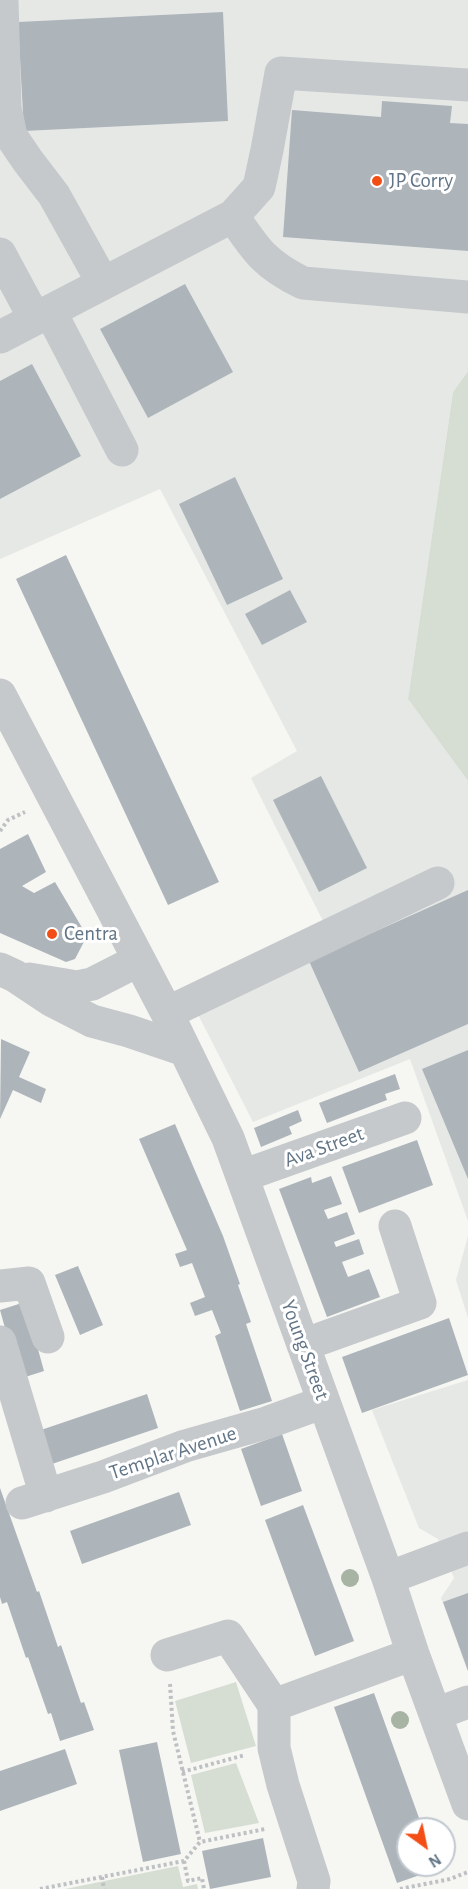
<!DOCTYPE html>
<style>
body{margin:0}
#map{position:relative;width:468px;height:1889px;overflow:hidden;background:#f6f6f2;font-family:"Alegreya Sans",sans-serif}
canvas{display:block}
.north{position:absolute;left:396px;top:1817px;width:60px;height:60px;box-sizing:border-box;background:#fff;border:2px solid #c0c8cf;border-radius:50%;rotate:147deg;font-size:16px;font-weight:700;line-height:24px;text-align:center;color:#627586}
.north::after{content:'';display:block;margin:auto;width:21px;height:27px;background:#f34e15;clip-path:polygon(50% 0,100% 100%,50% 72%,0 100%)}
</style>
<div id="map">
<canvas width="468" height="1889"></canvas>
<div class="north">N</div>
</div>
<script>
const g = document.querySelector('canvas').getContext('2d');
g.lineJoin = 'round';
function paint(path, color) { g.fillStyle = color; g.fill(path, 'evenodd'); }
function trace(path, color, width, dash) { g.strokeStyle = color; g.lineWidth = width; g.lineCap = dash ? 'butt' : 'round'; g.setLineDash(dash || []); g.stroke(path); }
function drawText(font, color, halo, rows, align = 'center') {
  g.font = font + ' "Alegreya Sans",sans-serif'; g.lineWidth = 6; g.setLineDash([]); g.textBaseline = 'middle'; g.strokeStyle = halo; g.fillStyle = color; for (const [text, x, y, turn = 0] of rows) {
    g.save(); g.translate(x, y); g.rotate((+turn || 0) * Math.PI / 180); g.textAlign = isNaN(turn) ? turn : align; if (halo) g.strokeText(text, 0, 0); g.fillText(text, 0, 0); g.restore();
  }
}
paint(new Path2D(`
 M 0,0 L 468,0 L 468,371 L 453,392 L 408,699 L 468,781 L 468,1221 L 410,1059 L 253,1122 L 184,987 L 323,921 L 251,778 L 297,751 L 160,489 L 0,559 Z
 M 468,1236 L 468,1318 L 456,1280 Z
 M 468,1380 L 468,1672 L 441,1598 L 454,1578 L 438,1539 L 419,1528 L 372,1410 Z`), '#e6e8e5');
paint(new Path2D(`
 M 468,371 L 468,781 L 408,699 L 453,392 Z
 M 236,1682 L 256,1746 L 191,1763 L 175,1701 Z
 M 236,1763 L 259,1823 L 205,1833 L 191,1775 Z
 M 178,1866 L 183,1887 L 197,1884 L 198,1889 L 65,1889 Z`), '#d6ded3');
paint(new Path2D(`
 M 223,12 L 228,121 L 24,131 L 18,22 Z
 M 382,101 L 452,106 L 450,123 L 468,124 L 468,251 L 283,237 L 292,110 L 381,117 Z
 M 185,284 L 233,372 L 148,418 L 100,329 Z
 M 32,364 L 81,456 L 0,499 L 0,381 Z
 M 235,477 L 283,579 L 227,605 L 179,504 Z
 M 66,555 L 219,882 L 168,905 L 16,579 Z
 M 290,590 L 307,622 L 262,645 L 245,614 Z
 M 321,776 L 367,868 L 319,892 L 273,800 Z
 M 28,834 L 46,872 L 22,886 L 34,893 L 55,882 L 87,936 L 75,959 L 66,962 L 0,933 L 0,849 Z
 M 468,890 L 468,1024 L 359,1072 L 309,961 Z
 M 1,1039 L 30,1052 L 19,1077 L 46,1089 L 41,1103 L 13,1090 L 0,1119 Z
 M 468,1050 L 468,1179 L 422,1069 Z
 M 395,1074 L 400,1089 L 385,1094 L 387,1100 L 327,1123 L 319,1103 Z
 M 298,1110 L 302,1121 L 289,1127 L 292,1134 L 261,1147 L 254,1128 Z
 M 175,1124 L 223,1236 L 240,1284 L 238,1285 L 251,1322 L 246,1324 L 272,1401 L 240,1411 L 215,1336 L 221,1333 L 212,1310 L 195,1316 L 190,1303 L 205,1297 L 192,1263 L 180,1267 L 175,1254 L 187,1250 L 139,1139 Z
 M 417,1140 L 433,1185 L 359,1213 L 342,1167 Z
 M 331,1176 L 342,1204 L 324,1210 L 328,1219 L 347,1212 L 355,1234 L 334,1242 L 336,1247 L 359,1239 L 364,1254 L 342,1262 L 348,1277 L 369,1269 L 380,1297 L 327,1317 L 279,1189 L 311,1177 L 312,1183 Z
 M 78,1266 L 103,1325 L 80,1335 L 55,1275 Z
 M 25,1302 L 44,1371 L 19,1379 L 0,1310 Z
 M 449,1318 L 468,1375 L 362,1413 L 342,1357 Z
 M 147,1394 L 158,1428 L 49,1465 L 38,1431 Z
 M 282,1434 L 302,1491 L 261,1506 L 241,1449 Z
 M 0,1488 L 37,1592 L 39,1591 L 58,1647 L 61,1645 L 81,1703 L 84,1702 L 94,1730 L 60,1741 L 51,1713 L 48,1714 L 28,1657 L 26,1658 L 7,1602 L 2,1604 L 0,1597 Z
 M 179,1492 L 191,1525 L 82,1564 L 70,1531 Z
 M 303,1505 L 354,1641 L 315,1656 L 265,1520 Z
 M 468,1593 L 468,1671 L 443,1602 Z
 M 374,1693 L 423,1829 L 408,1829 L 408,1865 L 436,1865 L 437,1869 L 397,1883 L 334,1707 Z
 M 157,1742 L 181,1854 L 143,1862 L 119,1750 Z
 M 65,1749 L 77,1784 L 0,1811 L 0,1771 Z
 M 263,1838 L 271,1877 L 210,1889 L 202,1851 Z`), '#adb5bb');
trace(new Path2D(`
 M 0,831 L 8,820 L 25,812
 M 170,1684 L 173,1731 L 200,1842
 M 182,1772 L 245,1755
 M 184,1861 L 188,1881 L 202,1878 L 204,1889
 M 102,1877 L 104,1889
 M 40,1889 L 184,1861 L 200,1842 L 265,1829
 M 400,1889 L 450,1879 L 468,1872`), '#bec1c3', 4, [3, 3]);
trace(new Path2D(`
 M 2,0 L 5,108 L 11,136 L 28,161 L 54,195 L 103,283
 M 233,216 C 256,251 266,265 303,283 L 468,297
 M 0,254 L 35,319
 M 50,311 L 122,450
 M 0,337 L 233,216 L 259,187 L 267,150 L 281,73 L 468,85
 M 0,695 L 167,1013 L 228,1138 L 388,1578 L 413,1654 L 468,1804
 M 0,969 L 15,976 L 51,1000 L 92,1021 L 129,1031 L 185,1050
 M 29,979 L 77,987 L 92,984 L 139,960
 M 167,1013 L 438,883
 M 242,1176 L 405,1118
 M 0,1286 L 29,1283 L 48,1337
 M 0,1342 L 46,1496
 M 303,1345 L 420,1303 L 395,1226
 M 22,1503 L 103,1477 L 185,1446 L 266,1423 L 324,1402
 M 388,1578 L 468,1548
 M 167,1655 L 228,1636 L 274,1705 L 274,1748 L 283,1785 L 314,1881 L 313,1889
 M 274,1705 L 413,1654
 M 436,1714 L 468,1702`), '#c5c9cc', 33);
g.fillStyle = '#a7b3a3';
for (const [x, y] of [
 [350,1578],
 [400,1720]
]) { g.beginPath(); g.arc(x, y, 9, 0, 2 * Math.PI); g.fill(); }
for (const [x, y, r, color] of [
 [377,181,6,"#f34e15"],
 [52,934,6,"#f34e15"]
]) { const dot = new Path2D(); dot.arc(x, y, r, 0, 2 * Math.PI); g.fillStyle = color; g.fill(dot); trace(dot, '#fff', 2); }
drawText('21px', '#627586', '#fff', [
 ["JP Corry",389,181],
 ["Centra",64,934]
], 'left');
drawText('21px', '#627586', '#fff', [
 ["Ava Street",324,1147,-20],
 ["Young Street",305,1350,70],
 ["Templar Avenue",173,1453,-18]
]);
</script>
